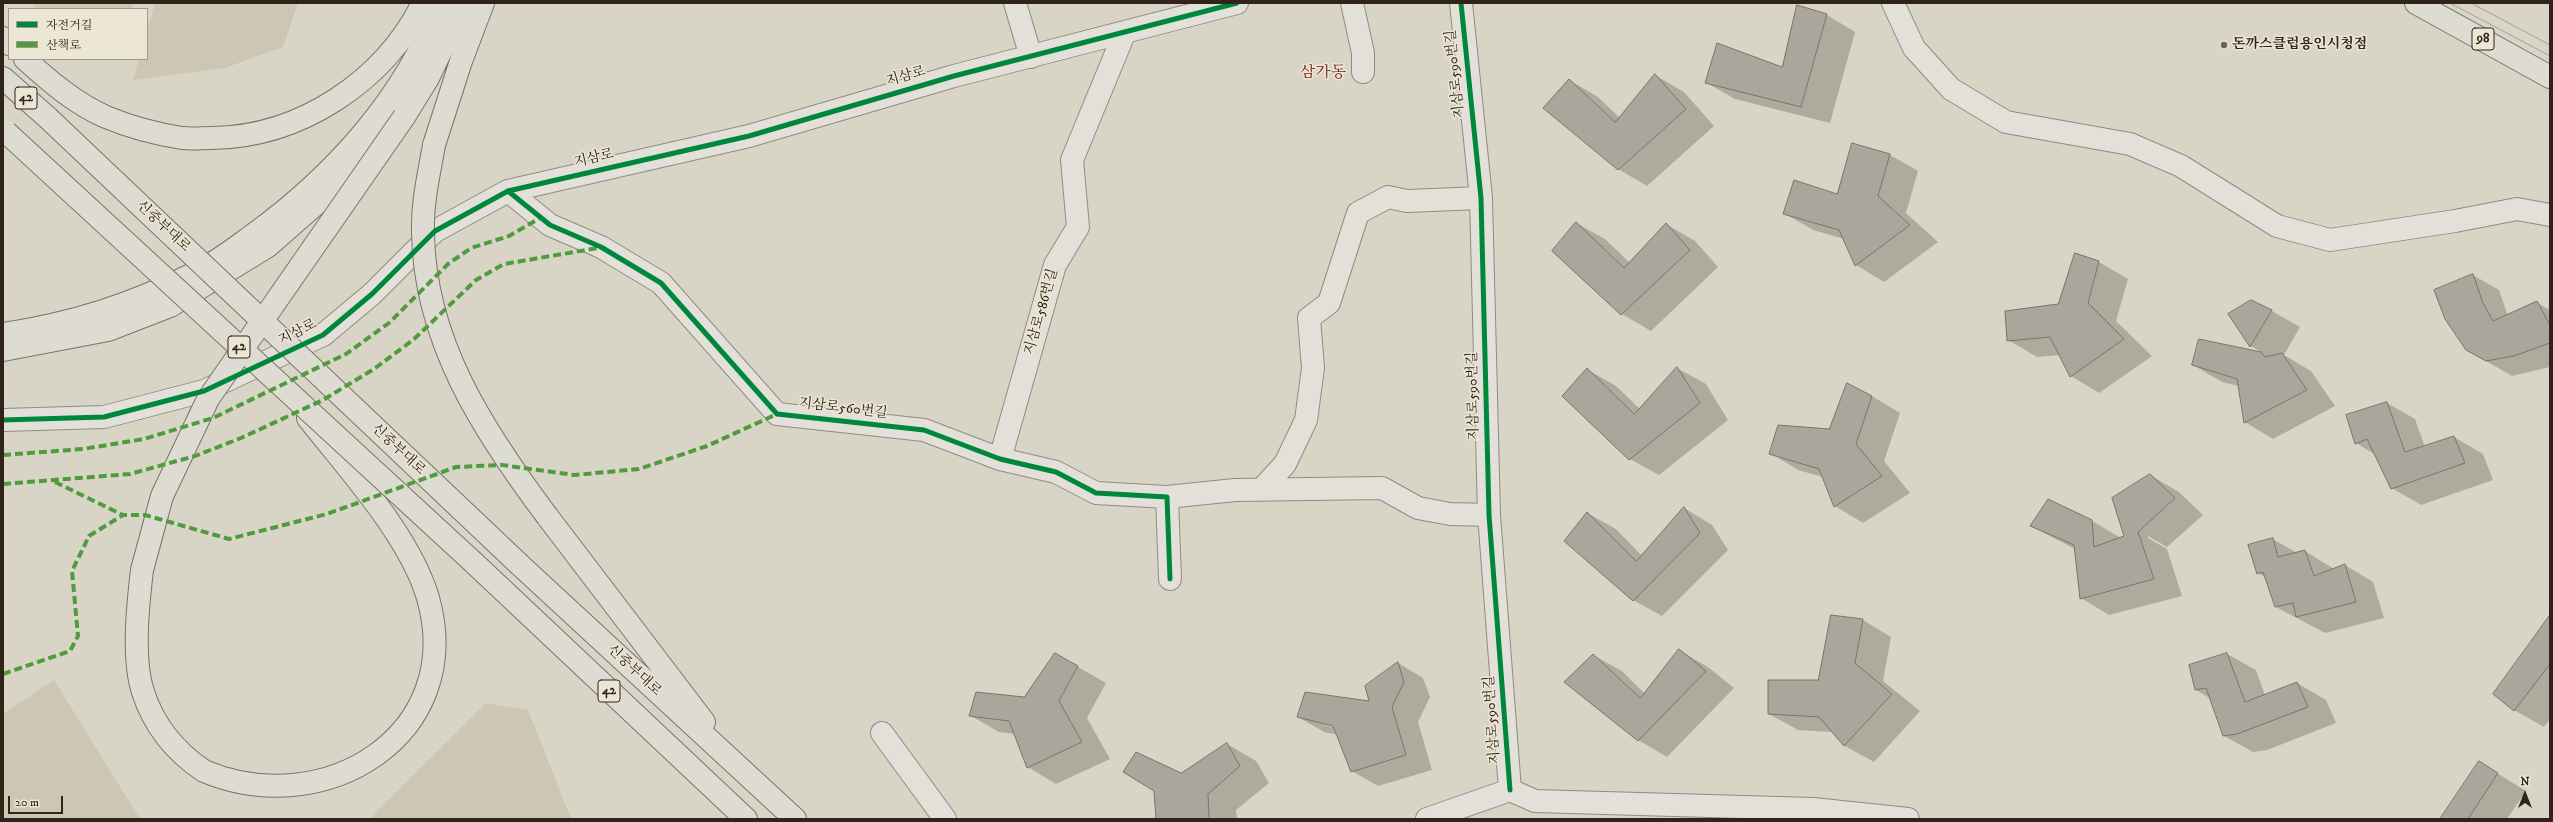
<!DOCTYPE html>
<meta charset="utf-8">
<style>
body{margin:0}
#map{position:relative;width:2553px;height:822px;overflow:hidden;background:#d9d5c6;font-family:"IM FELL DW Pica","Noto Serif KR",serif}
canvas{display:block}
.frame{position:absolute;inset:0;border:4px solid #302319;pointer-events:none}
.legend{position:absolute;left:8px;top:8px;width:140px;height:52px;box-sizing:border-box;background:#ece6d5;border:1px solid #a1988a;margin:0;padding:5px 7px;list-style:none;font-size:12px;color:#302319}
.legend li{display:flex;align-items:center;gap:8px;height:20px}
.legend b{width:20px;border:1px solid #a1988a}
.north{position:absolute;left:2505px;top:774px;width:40px;height:40px;-webkit-text-stroke:3px #ece6d5;paint-order:stroke;rotate:0deg;font-size:11px;font-weight:700;line-height:16px;text-align:center;color:#302319}
.north::after{content:'';display:block;margin:auto;width:14px;height:18px;background:#302319;clip-path:polygon(50% 0,100% 100%,50% 72%,0 100%)}
.scale{position:absolute;left:8px;top:796px;width:55px;height:18px;box-sizing:border-box;border:2px solid #302319;border-top:0;padding-left:5px;font-size:12px;line-height:14px;white-space:nowrap;color:#302319;-webkit-text-stroke:3px #ece6d5;paint-order:stroke}
</style>
<div id="map">
<canvas width="2553" height="822"></canvas>
<div class="frame"></div>
<ul class="legend">
<li><b style="height:5px;background:#00873e"></b>자전거길</li>
<li><b style="height:5px;background:#509b3e"></b>산책로</li>
</ul>
<div class="north">N</div>
<div class="scale">20 m</div>
</div>
<script>
const g = document.querySelector('canvas').getContext('2d');
g.lineJoin = 'round';
function paint(path, color) { g.fillStyle = color; g.fill(path, 'evenodd'); }
function trace(path, color, width, dash) { g.strokeStyle = color; g.lineWidth = width; g.lineCap = dash ? 'butt' : 'round'; g.setLineDash(dash || []); g.stroke(path); }
function drawText(font, color, halo, rows, align = 'center') {
  g.font = font + ' "IM FELL DW Pica","Noto Serif KR",serif'; g.lineWidth = 3; g.setLineDash([]); g.textBaseline = 'middle'; g.strokeStyle = halo; g.fillStyle = color; for (const [text, x, y, turn = 0] of rows) {
    g.save(); g.translate(x, y); g.rotate((+turn || 0) * Math.PI / 180); g.textAlign = isNaN(turn) ? turn : align; if (halo) g.strokeText(text, 0, 0); g.fillText(text, 0, 0); g.restore();
  }
}
paint(new Path2D(`
 M 31,3 L 133,3 L 131,9 L 37,9 Z
 M 155,3 L 298,3 L 283,47 L 225,68 L 133,80 L 139,59 L 147,59 L 147,31 Z
 M 54,680 L 132,806 L 142,819 L 3,819 L 3,714 Z
 M 486,703 L 528,710 L 571,819 L 369,819 Z`), '#cdc6b2');
paint(new Path2D(`
 M 1827,15 L 1855,32 L 1830,123 L 1735,99 L 1707,83 L 1783,69 Z
 M 1655,75 L 1684,92 L 1714,126 L 1647,186 L 1618,169 L 1569,80 L 1598,97 L 1620,118 Z
 M 1853,144 L 1890,155 L 1918,171 L 1906,213 L 1938,242 L 1884,282 L 1856,265 L 1844,239 L 1813,230 L 1784,213 L 1838,196 Z
 M 1576,223 L 1605,239 L 1630,263 L 1666,224 L 1695,241 L 1718,267 L 1651,331 L 1622,314 L 1553,251 Z
 M 2075,254 L 2099,262 L 2128,279 L 2116,321 L 2152,356 L 2099,393 L 2071,376 L 2060,355 L 2037,357 L 2008,340 L 2059,305 Z
 M 2473,275 L 2499,290 L 2508,316 L 2537,303 L 2550,310 L 2550,367 L 2512,376 L 2467,350 Z
 M 2272,311 L 2300,327 L 2284,355 L 2311,371 L 2335,406 L 2273,439 L 2245,422 L 2239,386 L 2222,382 L 2193,365 L 2261,352 L 2251,346 L 2229,314 Z
 M 1677,368 L 1706,384 L 1728,420 L 1659,475 L 1630,459 L 1588,370 L 1616,386 L 1640,409 Z
 M 1872,396 L 1900,413 L 1884,461 L 1910,493 L 1863,523 L 1835,506 L 1823,477 L 1798,470 L 1770,453 L 1829,430 Z
 M 2387,403 L 2415,419 L 2425,447 L 2454,437 L 2483,454 L 2493,480 L 2421,505 L 2392,488 L 2376,455 L 2356,443 Z
 M 2150,475 L 2179,492 L 2203,515 L 2167,547 L 2148,536 L 2148,538 L 2167,549 L 2182,596 L 2109,615 L 2081,598 L 2075,549 L 2031,526 L 2092,521 L 2121,538 L 2126,537 Z
 M 1684,508 L 1712,525 L 1728,550 L 1662,616 L 1633,600 L 1587,513 L 1616,529 L 1642,556 Z
 M 2273,539 L 2297,553 L 2305,551 L 2334,569 L 2345,565 L 2373,582 L 2384,618 L 2325,633 L 2276,607 L 2266,578 L 2258,573 Z
 M 1832,616 L 1863,620 L 1891,637 L 1883,681 L 1920,711 L 1874,762 L 1845,746 L 1833,732 L 1798,730 L 1769,714 L 1818,681 Z
 M 2550,617 L 2550,719 L 2544,727 L 2514,710 Z
 M 1679,650 L 1708,667 L 1734,688 L 1667,757 L 1638,740 L 1593,655 L 1622,671 L 1645,694 Z
 M 1055,654 L 1106,683 L 1087,718 L 1110,759 L 1056,784 L 1028,767 L 1015,734 L 999,732 L 971,716 L 1025,698 Z
 M 2227,654 L 2256,670 L 2265,695 L 2297,683 L 2326,700 L 2336,723 L 2267,750 L 2253,752 L 2224,736 L 2211,699 L 2196,690 Z
 M 1398,663 L 1423,678 L 1430,697 L 1418,722 L 1432,770 L 1378,786 L 1352,771 L 1338,735 L 1324,732 L 1298,717 L 1370,703 ZM 1325,723 L 1338,726 L 1338,728 L 1325,725 Z
 M 1227,744 L 1256,761 L 1269,783 L 1236,810 L 1237,819 L 1157,819 L 1155,790 Z
 M 2479,762 L 2526,791 L 2507,819 L 2442,819 Z`), '#0003');
const building = new Path2D(`
 M 1797,5 L 1827,14 L 1801,107 L 1705,83 L 1717,43 L 1782,67 Z
 M 1655,74 L 1686,109 L 1618,170 L 1543,108 L 1569,79 L 1615,122 Z
 M 1852,143 L 1890,154 L 1878,196 L 1910,225 L 1855,266 L 1839,230 L 1783,214 L 1794,180 L 1837,194 Z
 M 1576,222 L 1624,268 L 1666,223 L 1690,250 L 1621,315 L 1552,251 Z
 M 2075,253 L 2099,261 L 2088,303 L 2124,339 L 2070,377 L 2050,337 L 2007,341 L 2005,311 L 2058,304 Z
 M 2473,274 L 2483,303 L 2493,321 L 2537,301 L 2550,325 L 2550,343 L 2514,356 L 2486,361 L 2466,350 L 2445,319 L 2434,290 Z
 M 2251,300 L 2272,310 L 2250,347 L 2228,314 Z
 M 2199,339 L 2261,352 L 2265,357 L 2282,353 L 2307,390 L 2244,423 L 2237,379 L 2192,365 Z
 M 1677,367 L 1700,403 L 1629,460 L 1562,396 L 1587,368 L 1634,414 Z
 M 1847,383 L 1872,396 L 1856,444 L 1882,476 L 1834,507 L 1819,469 L 1769,454 L 1778,425 L 1829,429 Z
 M 2387,402 L 2405,452 L 2454,436 L 2465,463 L 2391,489 L 2367,439 L 2355,444 L 2346,415 Z
 M 2150,474 L 2175,498 L 2138,532 L 2154,579 L 2080,599 L 2074,545 L 2030,526 L 2048,499 L 2092,520 L 2094,547 L 2124,536 L 2112,498 Z
 M 1684,507 L 1700,533 L 1633,601 L 1564,541 L 1587,512 L 1636,561 Z
 M 2273,538 L 2278,557 L 2305,550 L 2314,576 L 2345,564 L 2356,602 L 2296,617 L 2293,603 L 2275,607 L 2263,572 L 2257,574 L 2248,545 Z
 M 1831,615 L 1863,619 L 1855,663 L 1892,694 L 1844,746 L 1819,717 L 1768,714 L 1768,680 L 1818,680 Z
 M 2550,615 L 2550,664 L 2514,711 L 2493,694 Z
 M 1679,649 L 1706,671 L 1638,741 L 1564,682 L 1593,654 L 1640,698 Z
 M 1055,653 L 1078,666 L 1059,701 L 1082,742 L 1027,768 L 1009,721 L 969,716 L 976,692 L 1024,697 Z
 M 2227,653 L 2245,702 L 2297,682 L 2308,707 L 2237,734 L 2223,736 L 2206,688 L 2195,690 L 2189,665 Z
 M 1398,662 L 1404,682 L 1392,707 L 1406,755 L 1351,772 L 1333,726 L 1297,717 L 1305,692 L 1369,701 L 1365,686 Z
 M 1227,743 L 1240,766 L 1208,794 L 1209,819 L 1156,819 L 1154,791 L 1123,772 L 1136,752 L 1181,773 Z
 M 2479,761 L 2498,773 L 2468,819 L 2440,819 Z`);
paint(building, '#aaa69b');
trace(building, '#78746b', 1);
const minor = new Path2D(`
 M 1015,3 L 1031,57
 M 1352,3 L 1363,53 L 1363,72
 M 1461,3 L 1481,198 L 1489,515 L 1510,790
 M 1893,3 L 1914,48 L 1951,89 L 2006,122 L 2130,144 L 2181,166 L 2277,226 L 2330,240 L 2455,221 L 2517,209 L 2550,215
 M 508,191 L 550,225 L 601,247 L 661,283 L 777,414 L 924,430 L 1000,459 L 1056,472 L 1096,493 L 1167,497 L 1170,579
 M 3,420 L 104,417 L 204,391 L 323,335 L 372,294 L 435,231 L 508,191 L 749,136 L 954,76 L 1237,3
 M 1000,459 L 1055,265 L 1078,227 L 1072,160 L 1124,34
 M 1261,490 L 1285,464 L 1306,420 L 1313,368 L 1309,318 L 1329,303 L 1358,213 L 1388,197 L 1407,201 L 1481,198
 M 1167,497 L 1235,490 L 1382,488 L 1418,508 L 1450,514 L 1489,515
 M 882,733 L 945,819
 M 1427,819 L 1510,790 L 1535,801 L 1813,809 L 1908,819`);
const major = new Path2D(`
 M 2416,3 L 2550,77`);
const highway = new Path2D(`
 M 3,38 L 9,44
 M 25,59 C 49,81 76,104 106,117 C 130,127 156,134 182,138 C 192,139 202,138 212,138 C 301,137 384,81 423,3
 M 3,78 L 48,118
 M 434,145 L 461,61 L 483,3
 M 3,334 C 74,323 131,305 195,273 C 216,263 235,248 253,235 C 334,176 405,98 441,3
 M 3,350 L 108,330 L 170,306 L 268,246 L 341,182 L 404,117 L 428,78 L 464,3
 M 547,516 L 704,722
 M 473,562 L 746,819
 M 520,565 L 795,819
 M 142,570 C 138,604 132,659 143,692 C 154,726 174,751 204,771 C 324,822 467,735 428,598 C 410,536 348,469 308,418`);
trace(minor, '#908b82', 24);
trace(major, '#78746b', 24);
trace(highway, '#78746b', 24);
trace(minor, '#e3e0d9', 22);
trace(major, '#dedbd3', 22);
trace(highway, '#dedbd3', 22);
trace(new Path2D(`
 M 2450,3 L 2550,56
 M 2471,3 L 2550,45`), '#a39f99', 1);
const highwayBridge = new Path2D(`
 M 48,118 L 520,565
 M 6,132 L 473,562
 M 434,145 C 429,174 422,202 423,232 C 424,341 484,432 547,516
 M 142,570 L 162,496 L 208,399 L 404,117`);
trace(highwayBridge, '#78746b', 24, []);
trace(highwayBridge, '#dedbd3', 22);
trace(new Path2D(`
 M 3,455 L 83,449 L 144,439 L 213,418 L 346,354 L 389,323 L 448,264 L 471,248 L 509,236 L 540,218
 M 55,482 L 123,515
 M 3,484 L 130,474 L 195,456 L 241,438 L 323,400 L 374,369 L 413,340 L 476,280 L 504,264 L 598,248
 M 3,674 L 70,651 L 78,636 L 72,571 L 89,536 L 123,515 L 145,515 L 229,539 L 327,514 L 456,467 L 502,465 L 574,475 L 639,469 L 707,446 L 777,414`), '#509b3e', 4, [8, 4]);
trace(new Path2D(`
 M 1461,3 L 1481,198 L 1489,515 L 1510,790
 M 508,191 L 550,225 L 601,247 L 661,283 L 777,414 L 924,430 L 1000,459 L 1056,472 L 1096,493 L 1167,497 L 1170,579
 M 3,420 L 104,417 L 204,391 L 323,335 L 372,294 L 435,231 L 508,191 L 749,136 L 954,76 L 1237,3`), '#00873e', 5);
for (const [x, y, r, color] of [
 [2224,45,4,"#6b6156"]
]) { const dot = new Path2D(); dot.arc(x, y, r, 0, 2 * Math.PI); g.fillStyle = color; g.fill(dot); trace(dot, '#ece6d5', 1.5); }
for (const [x, y, w] of [
 [2483,39,22],
 [26,98,22],
 [239,347,22],
 [609,691,22]
]) { const box = new Path2D(); box.roundRect(x - w / 2, y - 11, w, 22, 3); g.fillStyle = '#ece6d5'; g.fill(box); trace(box, '#302319', 1); }
drawText('bold 13px', '#302319', null, [
 ["98",2483,39],
 ["42",26,98],
 ["42",239,347],
 ["42",609,691]
]);
drawText('bold 14px', '#302319', '#ece6d5', [
 ["돈까스클럽용인시청점",2232,45]
], 'left');
drawText('14px', '#302319', '#ece6d5', [
 ["지삼로590번길",1456,74,-96],
 ["지삼로",906,77,-16],
 ["지삼로",594,159,-13],
 ["신중부대로",163,227,43],
 ["지삼로586번길",1042,312,-74],
 ["지삼로",298,333,-27],
 ["지삼로590번길",1474,396,-91],
 ["지삼로560번길",843,409,7],
 ["신중부대로",398,450,43],
 ["신중부대로",634,671,43],
 ["지삼로590번길",1493,720,-94]
]);
drawText('16px', '#7a1f14', '#ece6d5', [
 ["삼가동",1323,74]
]);
</script>
